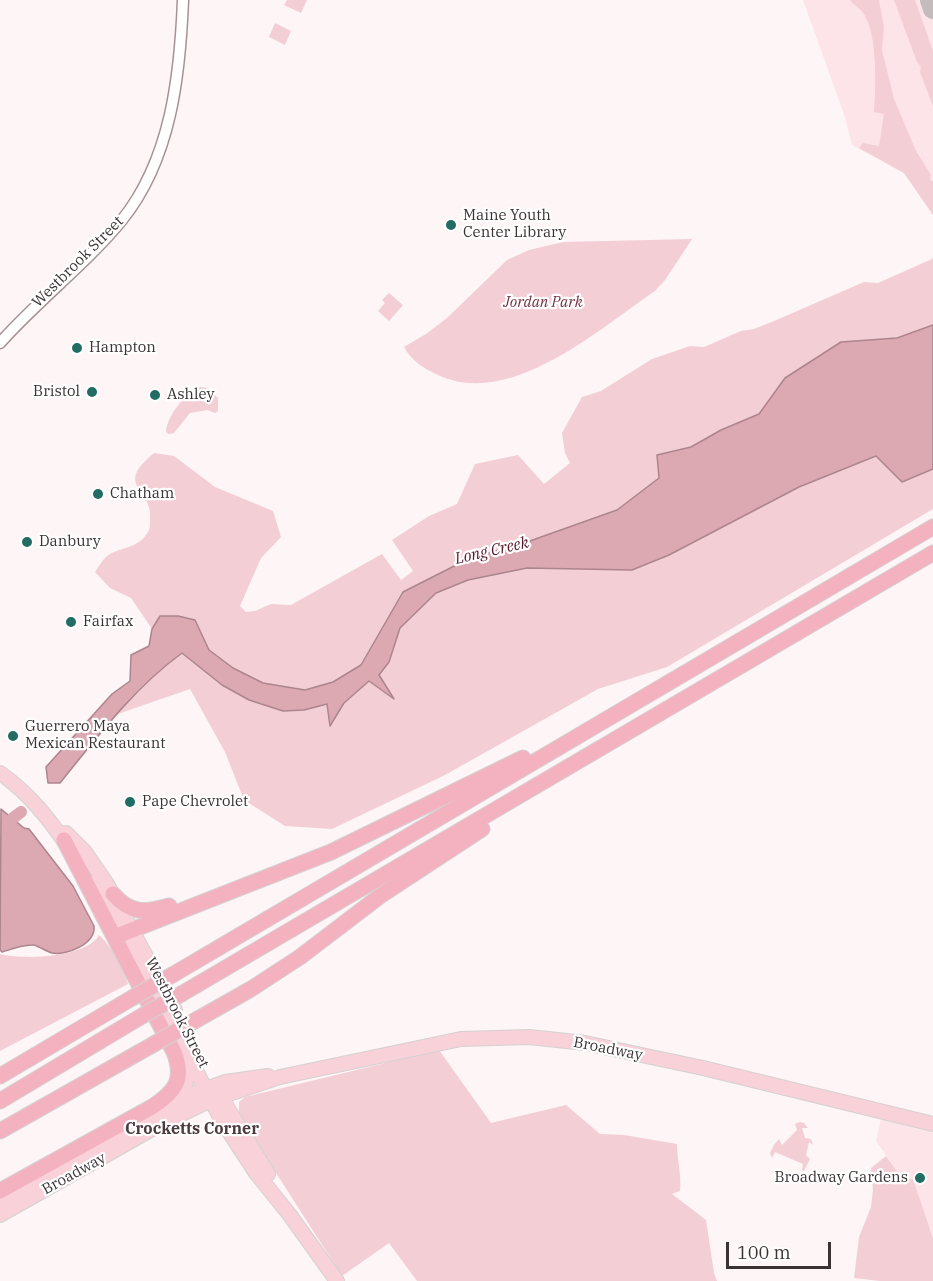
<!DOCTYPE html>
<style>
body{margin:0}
#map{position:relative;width:933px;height:1281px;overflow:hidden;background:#fef5f6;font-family:"IBM Plex Serif",serif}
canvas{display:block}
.scale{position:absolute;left:726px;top:1242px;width:105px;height:27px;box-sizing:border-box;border:3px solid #3b3234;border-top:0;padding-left:8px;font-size:18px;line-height:21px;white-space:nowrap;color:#3b3234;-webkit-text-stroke:4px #fff;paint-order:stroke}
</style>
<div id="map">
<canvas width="933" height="1281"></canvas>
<div class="scale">100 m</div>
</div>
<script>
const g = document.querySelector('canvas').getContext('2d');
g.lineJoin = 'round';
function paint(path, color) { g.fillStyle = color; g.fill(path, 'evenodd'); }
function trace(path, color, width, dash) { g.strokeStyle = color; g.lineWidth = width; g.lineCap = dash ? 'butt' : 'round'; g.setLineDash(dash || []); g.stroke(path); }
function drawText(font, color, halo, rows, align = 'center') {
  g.font = font + ' "IBM Plex Serif",serif'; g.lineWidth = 4.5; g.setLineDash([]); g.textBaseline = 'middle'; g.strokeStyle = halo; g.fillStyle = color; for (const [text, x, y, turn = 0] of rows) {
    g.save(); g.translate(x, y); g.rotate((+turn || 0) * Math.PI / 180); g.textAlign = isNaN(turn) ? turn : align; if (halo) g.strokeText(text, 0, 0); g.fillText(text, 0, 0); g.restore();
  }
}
paint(new Path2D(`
 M 803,0 L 933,0 L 933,215 L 904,173 L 852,145 L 845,117 Z
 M 881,1119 L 933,1130 L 933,1238 L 913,1179 L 902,1178 L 876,1141 Z`), '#fde4e9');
paint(new Path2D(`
 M 287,0 L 307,0 L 301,13 L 284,5 Z
 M 850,0 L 879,0 L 884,27 L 882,50 L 894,99 L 916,151 L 931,175 L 930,180 L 933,181 L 933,215 L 904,173 L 859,148 L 863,143 L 879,146 L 884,114 L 874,112 C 876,88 877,38 866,18 C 863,10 855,6 850,0 Z
 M 894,0 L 915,0 L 933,51 L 933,106 L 920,72 L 921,67 L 917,62 Z
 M 275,23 L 291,31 L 285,45 L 269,37 Z
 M 692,239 L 665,280 L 655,291 C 599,329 510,409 438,375 C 423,368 412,361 404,347 L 426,334 L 447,318 L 507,260 L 529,250 L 563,242 Z
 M 933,257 L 933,413 L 527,542 L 470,558 L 403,592 L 361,665 L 333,682 L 305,690 L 263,683 L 233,668 L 161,616 L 152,629 L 131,598 L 110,588 L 95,572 C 99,566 104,557 110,554 C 125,546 140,548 149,530 C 150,529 150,522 150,521 C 154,486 112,488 154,453 L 174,456 L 215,487 L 273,511 L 281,537 L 261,558 L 240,606 L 246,612 L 255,611 L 271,604 L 291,605 L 382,554 L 401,580 L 413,571 L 392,540 L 429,516 L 457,504 L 475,464 L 518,455 L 544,484 L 570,463 L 565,453 L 562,433 L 582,397 L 601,391 L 652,359 L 690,346 L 704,347 L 741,331 L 754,329 L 774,321 L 864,282 L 878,283 L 932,259 Z
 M 389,293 L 403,305 L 389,321 L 378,311 L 385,303 L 382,300 Z
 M 200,387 L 208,388 L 218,398 L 218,411 L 215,413 L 207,410 L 190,413 L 174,433 L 169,434 L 166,432 C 167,415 186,393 200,387 Z
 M 933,434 L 933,509 L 667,667 L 598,689 L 445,775 L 332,829 L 285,826 L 244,800 L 225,752 L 190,689 L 115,715 L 163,667 L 182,653 L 222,685 L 304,710 L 327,704 L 331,725 L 344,703 L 369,681 L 393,698 L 379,675 L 389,662 L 400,628 L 436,593 L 468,580 L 527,568 L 568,568 L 669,555 L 800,487 Z
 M 99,935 C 114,949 122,965 128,984 L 0,1051 L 0,954 C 23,960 86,958 99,935 Z
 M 439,1050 L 491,1123 L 566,1105 L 600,1134 L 624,1135 L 677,1144 C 677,1158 682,1180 680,1191 L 672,1194 L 706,1220 L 714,1273 L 717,1281 L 417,1281 L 389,1243 L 342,1276 L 239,1115 L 239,1102 L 245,1097 Z
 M 800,1122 L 804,1123 L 808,1128 L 802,1128 L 805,1138 L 811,1139 L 813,1145 L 809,1142 L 806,1155 L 810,1159 L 804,1171 L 802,1170 L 803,1164 L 775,1152 L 772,1158 L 770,1153 L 774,1145 L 779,1139 L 782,1145 L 797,1130 L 795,1124 Z
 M 886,1156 L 902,1178 L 913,1179 L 933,1238 L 933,1281 L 880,1281 L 854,1278 L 859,1237 L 871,1207 L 873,1190 L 871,1168 Z`), '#f3ced5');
const water = new Path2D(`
 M 933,325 L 933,469 L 902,482 L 876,456 L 799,487 L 669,555 L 632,570 L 527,568 L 468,580 L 436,593 L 400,628 L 389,662 L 379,675 L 394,699 L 369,681 L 344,703 L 330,726 L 327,704 L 304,710 L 283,711 L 249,700 L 222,685 L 182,653 C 134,688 97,737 60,783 L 48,783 L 46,767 L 112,694 L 130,681 L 131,655 L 149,646 L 152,629 L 160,616 L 178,616 L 195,620 L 209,650 L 233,668 L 263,683 L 305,690 L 333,682 L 361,665 L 403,592 L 470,558 L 527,542 L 617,510 L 659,478 L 657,455 L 691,447 L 721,430 L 759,414 L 785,378 L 841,342 L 897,338 Z
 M 1,809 L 24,828 L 29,829 L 73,886 L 94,926 C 96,944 66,956 52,953 C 46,951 40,947 34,945 C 25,944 11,949 2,952 L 0,950 Z`);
paint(water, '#dca9b3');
trace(water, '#ac858d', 1.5);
trace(new Path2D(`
 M 13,818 L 21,812`), '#dca9b3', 12);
trace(new Path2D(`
 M 930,0 L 933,9`), '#c4bbbc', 20);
const tertiary = new Path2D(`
 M 0,343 C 38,300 86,264 122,220 C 171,159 180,76 183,0`);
const primary = new Path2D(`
 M 0,773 C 29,793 49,819 69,848
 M 66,833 L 85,852 L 107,884 L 175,1010
 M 94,883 L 168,1017 L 222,1121 L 256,1173 L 289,1214 L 337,1281
 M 217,1091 L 268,1174
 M 174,1101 C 187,1088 190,1073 186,1056
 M 0,1201 L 198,1092 L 225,1082 L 268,1076
 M 0,1215 L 161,1124 L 211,1100 L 280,1077 L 461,1039 L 529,1037 L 585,1043 L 703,1068 L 933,1124`);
const motorway = new Path2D(`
 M 113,894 C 130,914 146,913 169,906
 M 122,934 L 331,852 L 523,758
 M 174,974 L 933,527
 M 183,993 L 933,553
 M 198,1019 L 251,989 L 300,957 L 380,896 L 482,829
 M 0,1076 L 132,998
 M 0,1101 L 142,1016
 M 0,1131 L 154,1044
 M 0,1191 L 152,1107 C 175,1092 185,1080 174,1052 L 64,840`);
trace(tertiary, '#a69296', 13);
trace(primary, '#d4d2d2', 16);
trace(motorway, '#d4d2d2', 17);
trace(tertiary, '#fff', 10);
trace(primary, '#f8d1d9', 14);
trace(motorway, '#f4b2c0', 15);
const motorwayBridge = new Path2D(`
 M 132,998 L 174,974
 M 142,1016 L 183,993
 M 154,1044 L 198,1019`);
trace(motorwayBridge, '#d4d2d2', 17, []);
trace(motorwayBridge, '#f4b2c0', 15);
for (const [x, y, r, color] of [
 [451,225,6,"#226c64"],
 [77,348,6,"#226c64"],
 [92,392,6,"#226c64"],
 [155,395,6,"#226c64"],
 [98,494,6,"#226c64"],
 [27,542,6,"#226c64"],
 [71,622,6,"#226c64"],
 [13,736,6,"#226c64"],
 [130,802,6,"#226c64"],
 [920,1178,6,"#226c64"]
]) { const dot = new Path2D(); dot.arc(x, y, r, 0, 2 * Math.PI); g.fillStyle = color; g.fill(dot); trace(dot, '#fff', 2); }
drawText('15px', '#3b3234', '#fff', [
 ["Maine Youth",463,216],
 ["Center Library",463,233],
 ["Hampton",89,348],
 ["Bristol",80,392,"right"],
 ["Ashley",167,395],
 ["Chatham",110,494],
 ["Danbury",39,542],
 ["Fairfax",83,622],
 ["Guerrero Maya",25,727],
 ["Mexican Restaurant",25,744],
 ["Pape Chevrolet",142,802],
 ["Broadway Gardens",908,1178,"right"]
], 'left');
drawText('15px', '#3b3234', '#fff', [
 ["Westbrook Street",78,262,-45],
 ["Westbrook Street",177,1013,63],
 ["Broadway",608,1049,11],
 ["Broadway",74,1174,-29]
]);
drawText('italic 15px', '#723243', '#fff', [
 ["Jordan Park",543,303]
]);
drawText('italic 16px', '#56192c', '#fff', [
 ["Long Creek",492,551,-13]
]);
drawText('bold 16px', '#4d3c3f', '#fff', [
 ["Crocketts Corner",192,1129]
]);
</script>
